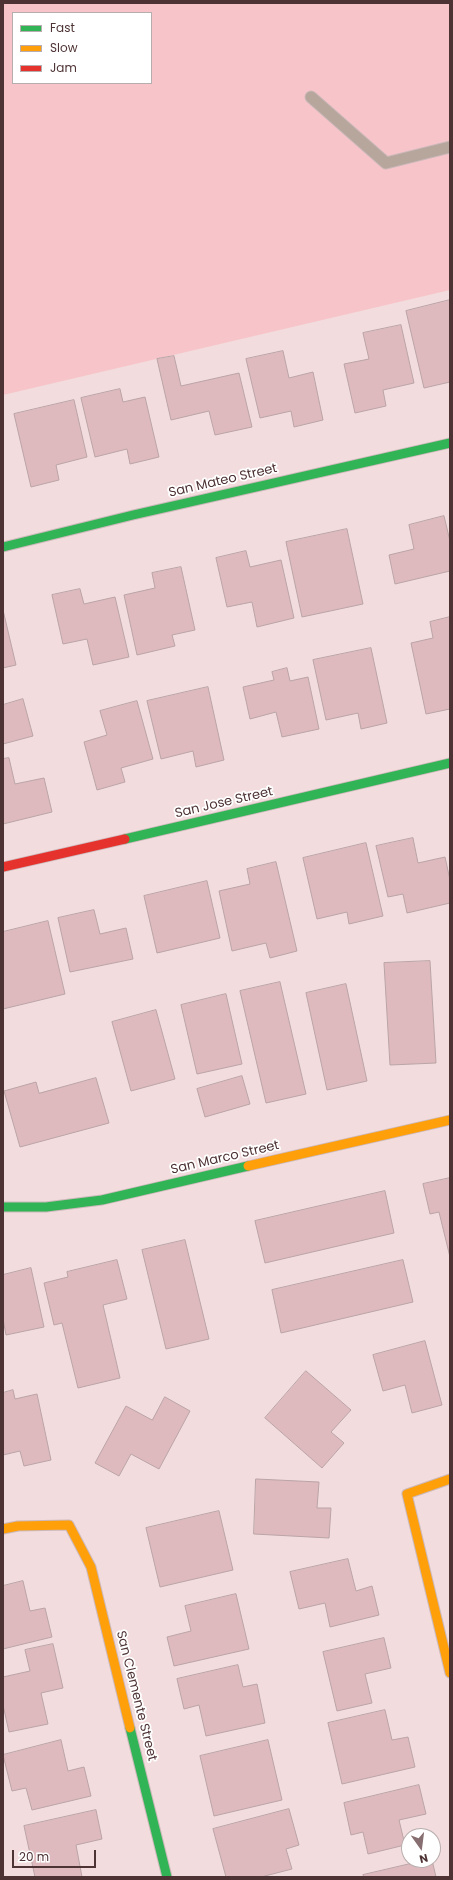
<!DOCTYPE html>
<style>
body{margin:0}
#map{position:relative;width:453px;height:1880px;overflow:hidden;background:#f2dcdd;font-family:Poppins,sans-serif}
canvas{display:block}
.frame{position:absolute;inset:0;border:4px solid #4e3335;pointer-events:none}
.legend{position:absolute;left:12px;top:12px;width:140px;height:72px;box-sizing:border-box;background:#fff;border:1px solid #b8adae;margin:0;padding:5px 7px;list-style:none;font-size:12px;color:#4e3335}
.legend li{display:flex;align-items:center;gap:8px;height:20px}
.legend b{width:20px;border:1px solid #b8adae}
.north{position:absolute;left:401px;top:1828px;width:40px;height:40px;box-sizing:border-box;background:#fff;border:1px solid #b8adae;border-radius:50%;rotate:166deg;font-size:11px;font-weight:700;line-height:16px;text-align:center;color:#4e3335}
.north::after{content:'';display:block;margin:auto;width:14px;height:18px;background:#876e70;clip-path:polygon(50% 0,100% 100%,50% 72%,0 100%)}
.scale{position:absolute;left:12px;top:1850px;width:84px;height:18px;box-sizing:border-box;border:2px solid #4e3335;border-top:0;padding-left:5px;font-size:12px;line-height:14px;white-space:nowrap;color:#4e3335;-webkit-text-stroke:3px #fff;paint-order:stroke}
</style>
<div id="map">
<canvas width="453" height="1880"></canvas>
<div class="frame"></div>
<ul class="legend">
<li><b style="height:5px;background:#30b455"></b>Fast</li>
<li><b style="height:5px;background:#ff9f0a"></b>Slow</li>
<li><b style="height:5px;background:#e5322d"></b>Jam</li>
</ul>
<div class="north">N</div>
<div class="scale">20 m</div>
</div>
<script>
const g = document.querySelector('canvas').getContext('2d');
g.lineJoin = 'round';
function paint(path, color) { g.fillStyle = color; g.fill(path, 'evenodd'); }
function trace(path, color, width, dash) { g.strokeStyle = color; g.lineWidth = width; g.lineCap = dash ? 'butt' : 'round'; g.setLineDash(dash || []); g.stroke(path); }
function drawText(font, color, halo, rows, align = 'center') {
  g.font = font + ' Poppins,sans-serif'; g.lineWidth = 3.5; g.setLineDash([]); g.textBaseline = 'middle'; g.strokeStyle = halo; g.fillStyle = color; for (const [text, x, y, turn = 0] of rows) {
    g.save(); g.translate(x, y); g.rotate((+turn || 0) * Math.PI / 180); g.textAlign = isNaN(turn) ? turn : align; if (halo) g.strokeText(text, 0, 0); g.fillText(text, 0, 0); g.restore();
  }
}
paint(new Path2D(`
 M 3,3 L 450,3 L 450,290 L 3,395 ZM 13,13 L 151,13 L 151,83 L 13,83 Z`), '#f7c5c9');
const building = new Path2D(`
 M 450,300 L 450,382 L 424,388 L 406,311 Z
 M 401,325 L 414,383 L 383,390 L 386,406 L 355,413 L 344,364 L 369,359 L 363,333 Z
 M 283,351 L 289,378 L 313,372 L 323,420 L 294,427 L 291,411 L 260,418 L 246,359 Z
 M 174,356 L 181,386 L 239,373 L 252,427 L 215,435 L 209,411 L 171,420 L 157,359 Z
 M 120,389 L 123,402 L 145,397 L 159,457 L 130,464 L 127,449 L 95,457 L 81,398 Z
 M 74,400 L 87,457 L 56,465 L 59,480 L 31,487 L 14,414 Z
 M 444,516 L 450,541 L 450,571 L 395,584 L 389,555 L 414,549 L 409,525 Z
 M 347,529 L 363,604 L 302,617 L 286,542 Z
 M 246,551 L 250,567 L 281,560 L 294,618 L 257,627 L 252,602 L 227,607 L 216,558 Z
 M 181,567 L 195,630 L 172,635 L 175,646 L 137,655 L 124,595 L 155,588 L 152,573 Z
 M 80,589 L 84,604 L 115,597 L 129,657 L 93,665 L 87,639 L 63,644 L 52,595 Z
 M 3,610 L 16,665 L 3,668 Z
 M 450,617 L 450,709 L 426,714 L 411,643 L 433,638 L 430,622 Z
 M 371,648 L 387,723 L 361,729 L 358,713 L 326,720 L 313,660 Z
 M 287,668 L 290,681 L 308,677 L 319,729 L 282,737 L 276,712 L 250,719 L 243,687 L 274,680 L 272,672 Z
 M 208,687 L 224,760 L 196,767 L 193,751 L 161,759 L 147,701 Z
 M 23,699 L 33,736 L 3,744 L 3,705 Z
 M 137,701 L 153,759 L 121,768 L 125,782 L 97,790 L 84,742 L 107,735 L 100,711 Z
 M 9,758 L 15,784 L 44,778 L 52,812 L 3,824 L 3,759 Z
 M 413,838 L 418,863 L 445,857 L 450,880 L 450,903 L 407,913 L 403,894 L 388,897 L 376,846 Z
 M 366,843 L 383,916 L 349,924 L 347,912 L 317,919 L 303,858 Z
 M 276,862 L 297,951 L 270,958 L 266,943 L 232,951 L 219,891 L 250,884 L 247,869 Z
 M 207,881 L 220,938 L 157,953 L 144,896 Z
 M 94,910 L 100,934 L 126,928 L 133,959 L 70,972 L 58,918 Z
 M 48,921 L 65,994 L 3,1009 L 3,932 Z
 M 430,961 L 436,1063 L 390,1065 L 384,963 Z
 M 280,982 L 306,1094 L 266,1103 L 240,991 Z
 M 346,984 L 367,1081 L 327,1090 L 306,993 Z
 M 226,994 L 242,1064 L 197,1074 L 181,1005 Z
 M 156,1010 L 175,1079 L 131,1091 L 112,1022 Z
 M 242,1076 L 250,1104 L 205,1117 L 197,1089 Z
 M 96,1078 L 109,1123 L 20,1147 L 4,1091 L 36,1082 L 39,1093 Z
 M 450,1178 L 450,1257 L 439,1212 L 430,1214 L 423,1184 Z
 M 385,1191 L 394,1233 L 265,1263 L 255,1221 Z
 M 185,1240 L 209,1339 L 166,1349 L 142,1250 Z
 M 117,1260 L 127,1299 L 103,1305 L 120,1378 L 78,1388 L 62,1323 L 54,1325 L 44,1283 L 68,1277 L 67,1272 Z
 M 403,1260 L 413,1302 L 281,1333 L 272,1290 Z
 M 31,1268 L 44,1327 L 6,1335 L 3,1319 L 3,1275 Z
 M 425,1341 L 442,1405 L 412,1413 L 405,1385 L 383,1391 L 373,1355 Z
 M 306,1371 L 351,1410 L 331,1432 L 344,1443 L 322,1468 L 265,1418 Z
 M 13,1390 L 15,1399 L 37,1394 L 51,1460 L 24,1466 L 20,1451 L 3,1455 L 3,1393 Z
 M 165,1397 L 190,1411 L 159,1469 L 131,1454 L 119,1476 L 95,1463 L 126,1406 L 152,1420 Z
 M 256,1479 L 319,1482 L 317,1508 L 331,1508 L 329,1538 L 254,1534 Z
 M 219,1511 L 233,1570 L 160,1587 L 146,1528 Z
 M 348,1559 L 356,1591 L 372,1586 L 379,1615 L 330,1627 L 325,1603 L 299,1609 L 290,1572 Z
 M 23,1581 L 30,1611 L 45,1608 L 52,1637 L 3,1649 L 3,1586 Z
 M 236,1594 L 249,1649 L 174,1666 L 167,1637 L 191,1631 L 185,1606 Z
 M 384,1638 L 391,1668 L 365,1674 L 372,1703 L 337,1711 L 323,1652 Z
 M 53,1644 L 63,1688 L 41,1693 L 48,1724 L 9,1732 L 3,1705 L 3,1677 L 30,1671 L 25,1650 Z
 M 238,1665 L 243,1687 L 257,1684 L 265,1723 L 206,1736 L 199,1705 L 184,1709 L 177,1679 Z
 M 385,1710 L 392,1740 L 408,1737 L 415,1767 L 342,1784 L 328,1723 Z
 M 61,1740 L 68,1771 L 84,1767 L 91,1796 L 32,1810 L 26,1788 L 12,1791 L 3,1755 Z
 M 268,1740 L 282,1800 L 214,1816 L 200,1756 Z
 M 419,1785 L 426,1814 L 399,1820 L 405,1845 L 368,1854 L 363,1832 L 351,1835 L 344,1803 Z
 M 289,1809 L 299,1845 L 286,1849 L 292,1869 L 261,1877 L 226,1877 L 213,1829 Z
 M 96,1810 L 102,1839 L 76,1845 L 82,1877 L 35,1877 L 24,1826 Z
 M 426,1860 L 432,1860 L 436,1877 L 364,1877 L 363,1875 Z`);
paint(building, '#debabe');
trace(building, '#baa4a6', 1);
const lane = new Path2D(`
 M 311,97 L 386,163 L 450,147`);
const fast = new Path2D(`
 M 3,547 L 133,515 L 450,443
 M 125,839 L 450,763
 M 3,1207 L 46,1207 L 102,1200 L 248,1166
 M 130,1728 L 167,1877`);
const slow = new Path2D(`
 M 248,1166 L 450,1120
 M 450,1479 L 407,1494 L 450,1673
 M 3,1529 L 18,1526 L 69,1525 L 91,1567 L 130,1728`);
const jam = new Path2D(`
 M 3,867 L 125,839`);
trace(lane, '#ccb8ba', 13);
trace(fast, '#ccb8ba', 11);
trace(slow, '#ccb8ba', 11);
trace(jam, '#ccb8ba', 11);
trace(lane, '#b6a69c', 11);
trace(fast, '#30b455', 9);
trace(slow, '#ff9f0a', 9);
trace(jam, '#e5322d', 9);
drawText('13px', '#4e3335', '#fff', [
 ["San Mateo Street",223,481,-13],
 ["San Jose Street",224,803,-13],
 ["San Marco Street",225,1158,-13],
 ["San Clemente Street",136,1696,76]
]);
</script>
